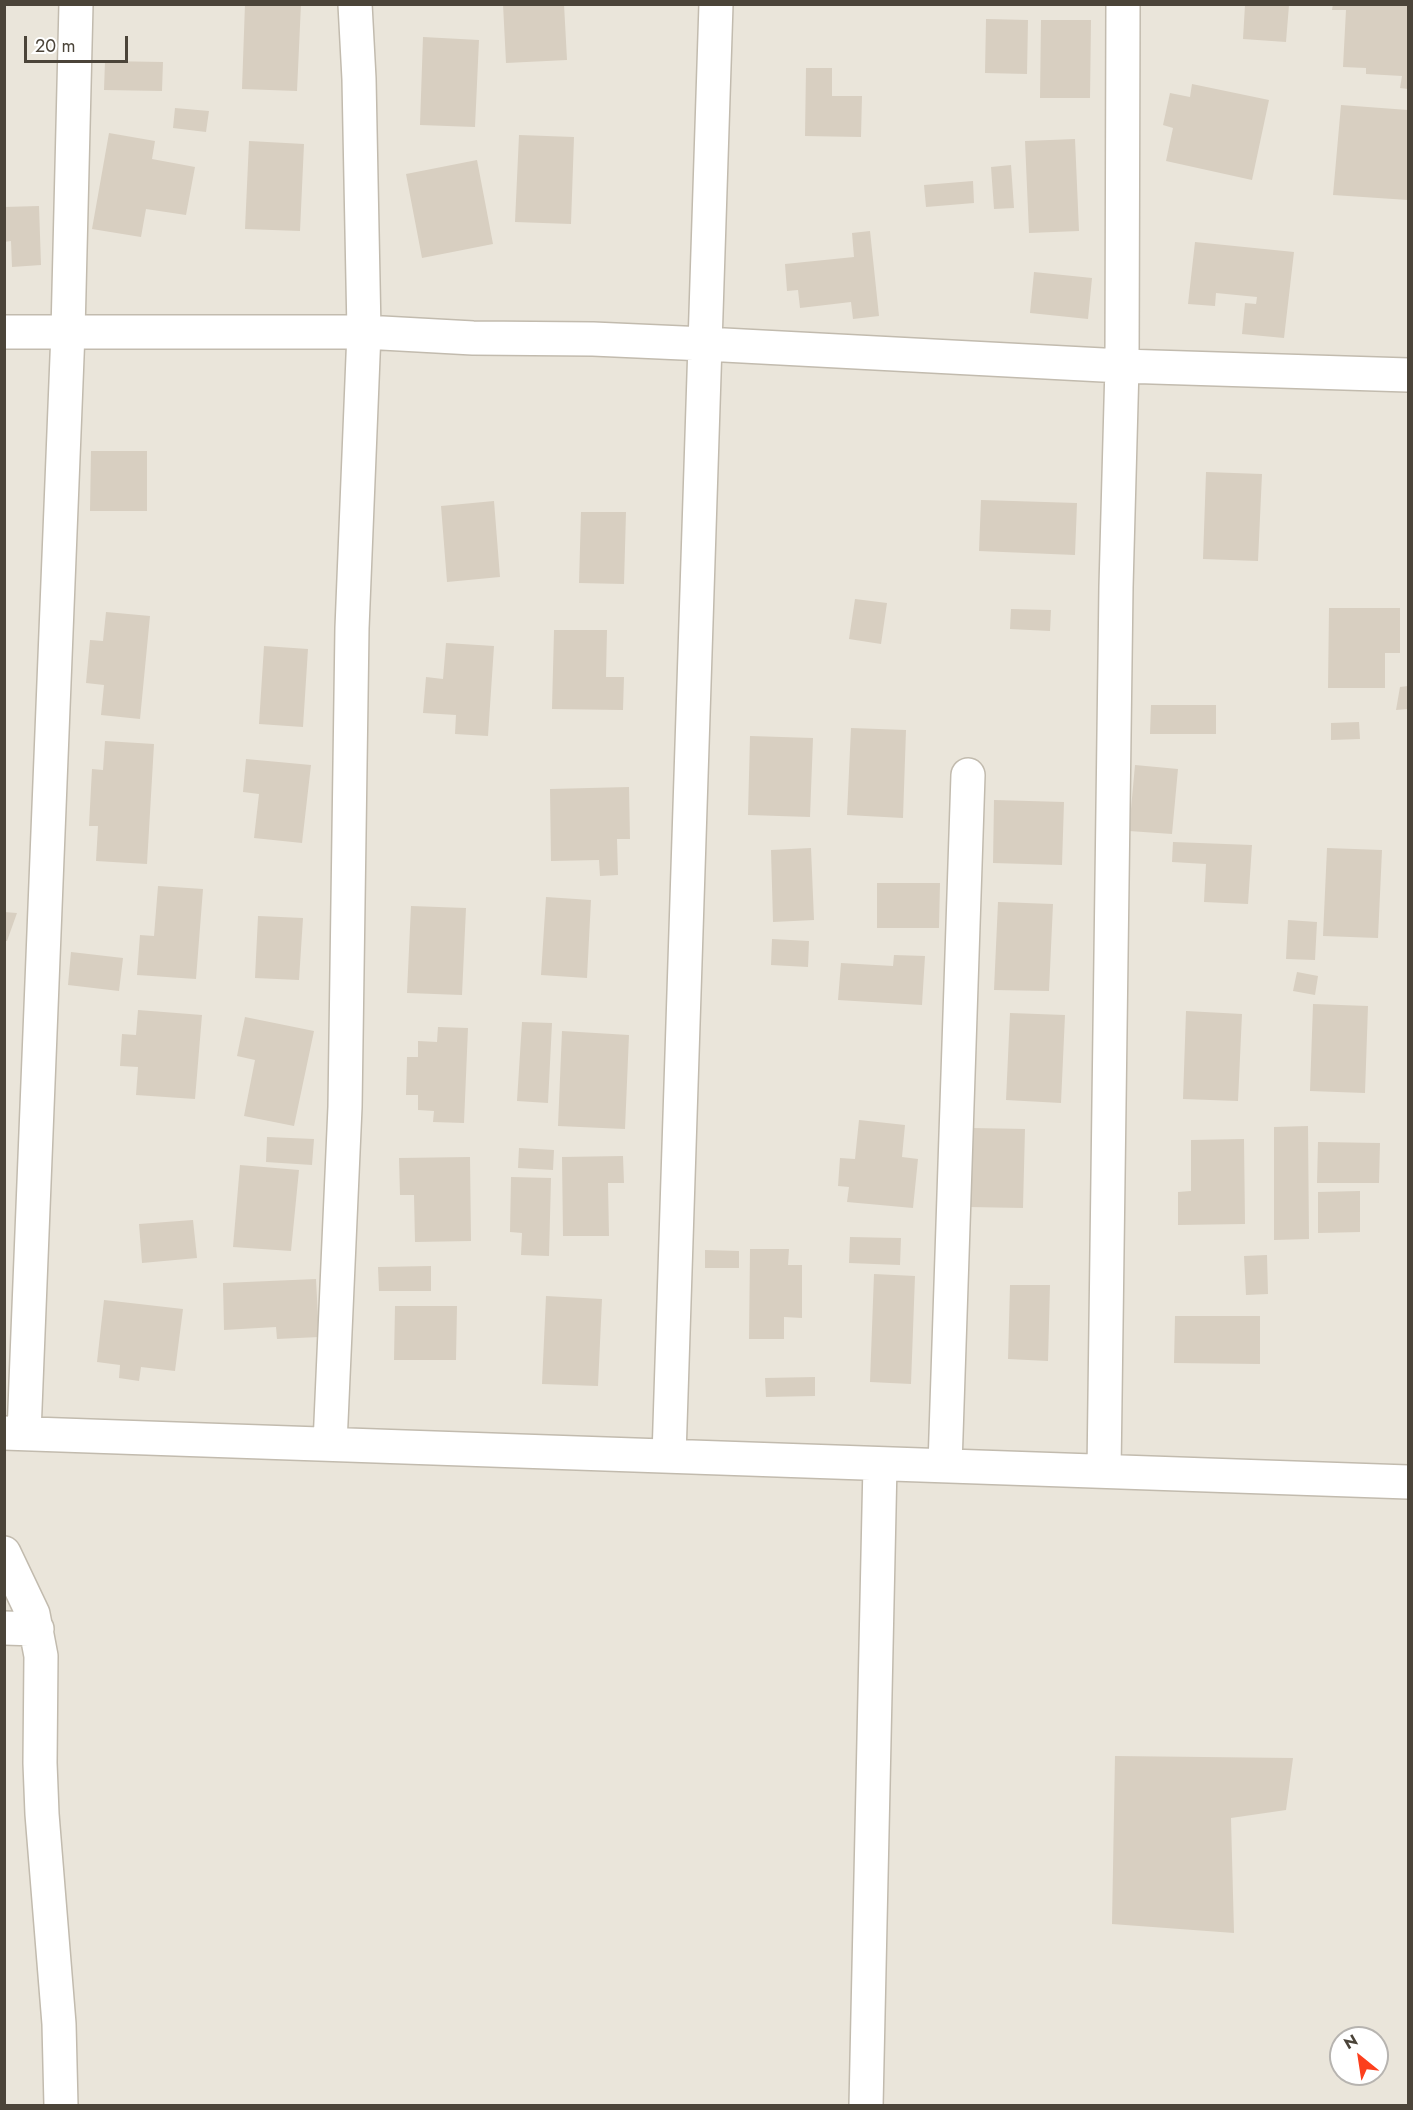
<!DOCTYPE html>
<style>
body{margin:0}
#map{position:relative;width:1413px;height:2110px;overflow:hidden;background:#f6f3ec;font-family:Jost,sans-serif}
canvas{display:block}
.frame{position:absolute;inset:0;border:6px solid #4b4439;pointer-events:none}
.north{position:absolute;left:1329px;top:2026px;width:60px;height:60px;box-sizing:border-box;background:#fff;border:2px solid #b7b4b0;border-radius:50%;rotate:330deg;font-size:16px;font-weight:700;line-height:24px;text-align:center;color:#4b4439}
.north::after{content:'';display:block;margin:auto;width:21px;height:27px;background:#fc3f1d;clip-path:polygon(50% 0,100% 100%,50% 72%,0 100%)}
.scale{position:absolute;left:24px;top:36px;width:104px;height:27px;box-sizing:border-box;border:3px solid #4b4439;border-top:0;padding-left:8px;font-size:18px;line-height:21px;white-space:nowrap;color:#4b4439;-webkit-text-stroke:4px #fff;paint-order:stroke}
</style>
<div id="map">
<canvas width="1413" height="2110"></canvas>
<div class="frame"></div>
<div class="north">N</div>
<div class="scale">20 m</div>
</div>
<script>
const g = document.querySelector('canvas').getContext('2d');
g.lineJoin = 'round';
function paint(path, color) { g.fillStyle = color; g.fill(path, 'evenodd'); }
function trace(path, color, width, dash) { g.strokeStyle = color; g.lineWidth = width; g.lineCap = dash ? 'butt' : 'round'; g.setLineDash(dash || []); g.stroke(path); }
paint(new Path2D(`
 M 5,5 L 1408,5 L 1408,2105 L 5,2106 ZM 1341,2038 L 1377,2038 L 1377,2074 L 1341,2074 Z`), '#eae5da');
paint(new Path2D(`
 M 245,4 L 301,4 L 297,91 L 242,89 Z
 M 503,4 L 564,4 L 567,60 L 506,63 Z
 M 1333,4 L 1408,4 L 1408,89 L 1400,88 L 1402,76 L 1366,74 L 1366,68 L 1343,67 L 1346,10 L 1332,10 Z
 M 1245,5 L 1289,5 L 1286,42 L 1243,39 Z
 M 986,19 L 1028,20 L 1027,74 L 985,73 Z
 M 1041,20 L 1091,20 L 1090,98 L 1040,98 Z
 M 423,37 L 479,40 L 475,127 L 420,125 Z
 M 105,61 L 163,62 L 162,91 L 104,90 Z
 M 806,68 L 832,68 L 832,96 L 862,96 L 861,137 L 805,136 Z
 M 1192,84 L 1269,100 L 1252,180 L 1166,161 L 1173,128 L 1163,125 L 1170,93 L 1190,97 Z
 M 1341,105 L 1408,110 L 1408,200 L 1333,195 Z
 M 175,108 L 209,111 L 206,132 L 173,128 Z
 M 109,133 L 155,141 L 152,159 L 195,167 L 186,215 L 146,209 L 141,237 L 92,229 Z
 M 519,135 L 574,137 L 571,224 L 515,222 Z
 M 1075,139 L 1079,231 L 1029,233 L 1025,141 Z
 M 249,141 L 304,144 L 300,231 L 245,229 Z
 M 477,160 L 493,244 L 422,258 L 406,174 Z
 M 1011,165 L 1014,208 L 994,209 L 991,167 Z
 M 973,181 L 974,203 L 926,207 L 924,185 Z
 M 39,206 L 41,265 L 12,267 L 11,241 L 4,242 L 4,207 Z
 M 870,231 L 879,316 L 853,319 L 851,302 L 800,308 L 798,290 L 787,291 L 785,264 L 854,257 L 852,233 Z
 M 1195,242 L 1294,252 L 1284,338 L 1242,334 L 1245,303 L 1256,304 L 1257,297 L 1216,293 L 1215,306 L 1188,304 Z
 M 1034,272 L 1092,278 L 1088,319 L 1030,313 Z
 M 91,451 L 147,451 L 147,511 L 90,511 Z
 M 1206,472 L 1262,474 L 1258,561 L 1203,559 Z
 M 981,500 L 1077,503 L 1075,555 L 979,551 Z
 M 494,501 L 500,577 L 447,582 L 441,506 Z
 M 581,512 L 626,512 L 624,584 L 579,583 Z
 M 855,599 L 887,603 L 881,644 L 849,639 Z
 M 1329,608 L 1400,608 L 1400,653 L 1385,653 L 1385,688 L 1328,688 Z
 M 1011,609 L 1051,610 L 1050,631 L 1010,629 Z
 M 106,612 L 150,616 L 140,719 L 101,715 L 104,685 L 86,683 L 90,640 L 103,641 Z
 M 554,630 L 607,630 L 606,677 L 624,677 L 623,710 L 552,709 Z
 M 446,643 L 494,646 L 488,736 L 455,734 L 456,715 L 423,713 L 426,677 L 443,679 Z
 M 264,646 L 308,649 L 303,727 L 259,724 Z
 M 1408,686 L 1408,709 L 1396,710 L 1400,687 Z
 M 1151,705 L 1216,705 L 1216,734 L 1150,734 Z
 M 1359,722 L 1360,739 L 1331,740 L 1331,723 Z
 M 851,728 L 906,730 L 903,818 L 847,815 Z
 M 750,736 L 813,738 L 810,817 L 748,815 Z
 M 105,741 L 154,744 L 147,864 L 96,861 L 98,826 L 89,826 L 92,769 L 103,770 Z
 M 246,759 L 311,765 L 302,843 L 254,838 L 259,794 L 243,792 Z
 M 1135,765 L 1178,769 L 1172,834 L 1129,831 Z
 M 629,787 L 630,839 L 617,839 L 618,875 L 600,876 L 599,860 L 551,861 L 550,789 Z
 M 994,800 L 1064,802 L 1062,865 L 993,863 Z
 M 1173,842 L 1252,845 L 1248,904 L 1204,902 L 1206,864 L 1172,862 Z
 M 811,848 L 814,920 L 773,922 L 771,850 Z
 M 1327,848 L 1382,850 L 1378,938 L 1323,936 Z
 M 877,883 L 940,883 L 939,928 L 877,928 Z
 M 158,886 L 203,889 L 196,979 L 137,975 L 140,935 L 154,936 Z
 M 546,897 L 591,900 L 587,978 L 541,975 Z
 M 998,902 L 1053,904 L 1049,991 L 994,990 Z
 M 411,906 L 466,908 L 462,995 L 407,993 Z
 M 4,912 L 17,913 L 7,941 L 4,941 Z
 M 258,916 L 303,918 L 299,980 L 255,978 Z
 M 1288,920 L 1317,922 L 1315,960 L 1286,959 Z
 M 772,939 L 809,941 L 808,967 L 771,965 Z
 M 71,952 L 123,958 L 119,991 L 68,985 Z
 M 894,955 L 925,956 L 922,1005 L 838,1000 L 841,963 L 893,966 Z
 M 1297,972 L 1318,976 L 1315,995 L 1293,991 Z
 M 1313,1004 L 1368,1006 L 1365,1093 L 1310,1091 Z
 M 138,1010 L 202,1015 L 195,1099 L 136,1095 L 138,1067 L 120,1066 L 122,1034 L 136,1035 Z
 M 1186,1011 L 1242,1014 L 1238,1101 L 1183,1099 Z
 M 1010,1013 L 1065,1015 L 1061,1103 L 1006,1100 Z
 M 245,1017 L 314,1031 L 294,1126 L 244,1116 L 255,1060 L 237,1056 Z
 M 522,1022 L 552,1023 L 548,1103 L 517,1101 Z
 M 438,1027 L 468,1028 L 464,1123 L 433,1122 L 434,1111 L 418,1110 L 418,1095 L 406,1095 L 407,1057 L 418,1057 L 418,1041 L 437,1042 Z
 M 562,1031 L 629,1035 L 625,1129 L 558,1126 Z
 M 859,1120 L 905,1125 L 902,1157 L 918,1159 L 913,1208 L 847,1202 L 849,1187 L 838,1186 L 840,1158 L 855,1159 Z
 M 1308,1126 L 1309,1239 L 1274,1240 L 1274,1127 Z
 M 972,1128 L 1025,1129 L 1023,1208 L 970,1207 Z
 M 267,1137 L 314,1139 L 312,1165 L 266,1162 Z
 M 1244,1139 L 1245,1224 L 1178,1225 L 1178,1192 L 1191,1191 L 1191,1140 Z
 M 1318,1142 L 1380,1143 L 1379,1183 L 1317,1183 Z
 M 519,1148 L 554,1150 L 553,1170 L 518,1168 Z
 M 623,1156 L 624,1183 L 608,1183 L 609,1236 L 563,1236 L 562,1157 Z
 M 470,1157 L 471,1241 L 415,1242 L 414,1195 L 400,1195 L 399,1158 Z
 M 240,1165 L 299,1170 L 291,1251 L 233,1247 Z
 M 511,1177 L 551,1178 L 549,1256 L 521,1255 L 522,1233 L 510,1232 Z
 M 1360,1191 L 1360,1232 L 1318,1233 L 1318,1192 Z
 M 193,1220 L 197,1258 L 142,1263 L 139,1224 Z
 M 850,1237 L 901,1238 L 900,1265 L 849,1263 Z
 M 750,1249 L 789,1249 L 788,1265 L 802,1265 L 802,1318 L 784,1317 L 784,1339 L 749,1339 Z
 M 705,1250 L 739,1251 L 739,1268 L 705,1268 Z
 M 1267,1255 L 1268,1294 L 1246,1295 L 1244,1256 Z
 M 431,1266 L 431,1291 L 379,1291 L 378,1267 Z
 M 874,1274 L 915,1276 L 911,1384 L 870,1382 Z
 M 316,1279 L 319,1337 L 277,1339 L 276,1327 L 224,1330 L 223,1283 Z
 M 1010,1285 L 1050,1285 L 1048,1361 L 1008,1359 Z
 M 546,1296 L 602,1299 L 598,1386 L 542,1384 Z
 M 104,1300 L 183,1309 L 175,1371 L 141,1367 L 139,1381 L 119,1378 L 120,1365 L 97,1362 Z
 M 395,1306 L 457,1306 L 456,1360 L 394,1360 Z
 M 1175,1316 L 1260,1316 L 1260,1364 L 1174,1363 Z
 M 815,1377 L 815,1396 L 766,1397 L 765,1378 Z
 M 1115,1756 L 1293,1758 L 1286,1810 L 1231,1818 L 1234,1933 L 1112,1924 Z`), '#d8cfc1');
const minor = new Path2D(`
 M 4,332 L 364,332 L 473,338 L 593,339 L 705,344 L 1122,366 L 1408,375
 M 4,1433 L 1408,1482
 M 24,1433 L 68,332 L 76,4
 M 330,1444 L 345,1107 L 352,628 L 364,332 L 359,79 L 355,4
 M 669,1456 L 716,4
 M 945,1465 L 968,775
 M 1104,1471 L 1116,587 L 1122,366 L 1123,4
 M 4,1553 L 33,1614 L 41,1656 L 40,1763 L 42,1814 L 59,2024 L 61,2106
 M 4,1628 L 37,1629
 M 866,2106 L 880,1464`);
trace(minor, '#c2bbae', 36);
trace(minor, '#fff', 33);
</script>
